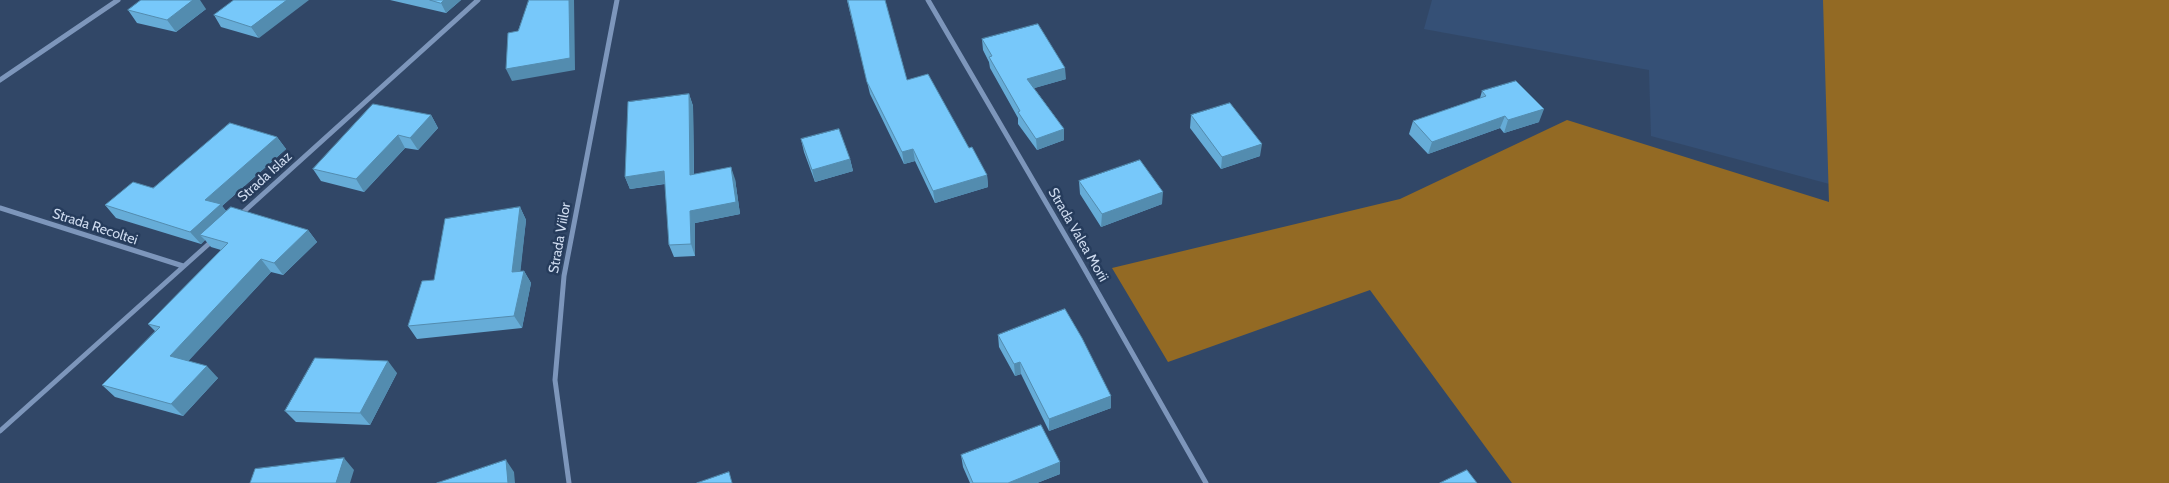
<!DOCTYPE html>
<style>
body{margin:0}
canvas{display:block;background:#314767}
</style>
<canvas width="2169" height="483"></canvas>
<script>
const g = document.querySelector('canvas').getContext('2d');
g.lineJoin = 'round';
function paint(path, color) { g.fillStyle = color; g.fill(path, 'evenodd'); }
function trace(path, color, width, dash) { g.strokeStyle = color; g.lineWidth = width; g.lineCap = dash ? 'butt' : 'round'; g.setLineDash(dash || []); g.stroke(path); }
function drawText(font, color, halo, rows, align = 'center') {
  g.font = font + ' Cabin,sans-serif'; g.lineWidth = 5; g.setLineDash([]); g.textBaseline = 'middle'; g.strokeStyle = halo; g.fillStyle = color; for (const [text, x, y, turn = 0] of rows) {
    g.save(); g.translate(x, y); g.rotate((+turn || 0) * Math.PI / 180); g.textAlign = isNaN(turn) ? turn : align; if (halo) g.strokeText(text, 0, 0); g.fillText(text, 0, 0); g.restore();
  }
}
paint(new Path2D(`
 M 1432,0 L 1836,0 L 1848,189 L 1651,136 L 1649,70 L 1424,29 Z`), '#355076');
paint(new Path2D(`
 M 1823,0 L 2169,0 L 2169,483 L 1512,483 L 1370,290 L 1168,362 L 1112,268 L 1400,199 L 1567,120 L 1829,202 Z`), '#936a24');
trace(new Path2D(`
 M 928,0 L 1080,261 L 1206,483
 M 0,80 L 118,0
 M 0,208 L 183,266
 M 240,215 L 478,0
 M 0,431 L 212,241
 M 569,483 L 555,380 L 564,276 L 617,0`), '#7d96bb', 5);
paint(new Path2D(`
 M 234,0 L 259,38 L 221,27 L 214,15 Z
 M 390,0 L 461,0 L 446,13 Z
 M 847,0 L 885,0 L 907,80 L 969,148 L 987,175 L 988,187 L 935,203 L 915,161 L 904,164 L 870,94 Z
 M 206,9 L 176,32 L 137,23 L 128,10 Z
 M 982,39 L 1066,79 L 1034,88 L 1064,129 L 1064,140 L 1037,150 L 1018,124 L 1018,118 L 990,68 L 989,62 L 983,50 Z
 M 1482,91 L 1539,122 L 1504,133 L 1500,128 L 1428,154 L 1409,134 L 1413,121 L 1480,98 Z
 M 689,94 L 693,106 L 694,174 L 735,179 L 740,214 L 695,223 L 695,256 L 674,257 L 669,245 L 665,184 L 630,189 L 625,177 Z
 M 431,115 L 438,128 L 418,150 L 405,148 L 364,192 L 321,181 L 313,169 Z
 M 1191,115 L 1260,156 L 1221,169 L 1190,128 Z
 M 277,137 L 286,149 L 222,206 L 226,211 L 308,230 L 317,242 L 283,275 L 271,272 L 188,361 L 218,378 L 183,416 L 115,397 L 102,385 L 155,331 L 148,324 L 221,250 L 211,247 L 205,240 L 201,244 L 116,218 L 105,205 L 153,188 Z
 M 801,139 L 850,159 L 853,171 L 815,182 L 804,152 Z
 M 1079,181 L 1162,204 L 1101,227 L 1080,194 Z
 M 520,207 L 526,220 L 520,271 L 524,271 L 531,283 L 522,328 L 417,339 L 408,326 L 434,280 Z
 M 998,335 L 1111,408 L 1049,431 L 1021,374 L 1015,376 L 999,347 Z
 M 397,373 L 370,425 L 296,422 L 285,411 Z
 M 961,455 L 1060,462 L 1060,474 L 1037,483 L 970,483 L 963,467 Z`), '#66acd7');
paint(new Path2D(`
 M 193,0 L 200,0 L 206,9 L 176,32 L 167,20 Z
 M 287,0 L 309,0 L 259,38 L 251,27 Z
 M 444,0 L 461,0 L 446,13 L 441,3 Z
 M 569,0 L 574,0 L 575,70 L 512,81 L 506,69 Z
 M 1065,68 L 1066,79 L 1028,90 L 1027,79 Z
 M 689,94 L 693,106 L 694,187 L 690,175 Z
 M 1544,109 L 1539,122 L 1504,133 L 1508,120 Z
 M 431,115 L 438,128 L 418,150 L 410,138 Z
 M 1505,116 L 1500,128 L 1428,154 L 1432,142 Z
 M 1064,129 L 1064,140 L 1037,150 L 1036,139 Z
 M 398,135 L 405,148 L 364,192 L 356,179 Z
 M 277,137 L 286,149 L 222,206 L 231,217 L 200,235 L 205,240 L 201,244 L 190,232 L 205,200 Z
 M 1262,144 L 1260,156 L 1221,169 L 1222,157 Z
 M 913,149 L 915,161 L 904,164 L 902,152 Z
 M 850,159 L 853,171 L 815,182 L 812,170 Z
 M 731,167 L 735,179 L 740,214 L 695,223 L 695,256 L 691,244 L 690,211 Z
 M 664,171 L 669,183 L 630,189 L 625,177 Z
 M 987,175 L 988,187 L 935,203 L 933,191 Z
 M 1163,192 L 1162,204 L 1101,227 L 1102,214 Z
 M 520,207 L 526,220 L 519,285 L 512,272 Z
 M 308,230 L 317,242 L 283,275 L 274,263 Z
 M 261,259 L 271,272 L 182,368 L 170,356 Z
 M 524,271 L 531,283 L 522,328 L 514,316 Z
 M 388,361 L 397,373 L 370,425 L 360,413 Z
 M 1020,362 L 1021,374 L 1015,376 L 1014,364 Z
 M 207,366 L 218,378 L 183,416 L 171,404 Z
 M 1111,396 L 1111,408 L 1049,431 L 1049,419 Z
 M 344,458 L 354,470 L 350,483 L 336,483 Z
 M 506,460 L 514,472 L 515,483 L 508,483 Z
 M 1060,462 L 1060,474 L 1037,483 L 1008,483 Z`), '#538caf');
const building = new Path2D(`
 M 141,0 L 193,0 L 167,20 L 128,10 Z
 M 234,0 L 287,0 L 251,27 L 214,15 Z
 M 430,0 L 444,0 L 441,3 Z
 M 529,0 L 569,0 L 570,58 L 506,69 L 508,33 L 518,31 Z
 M 848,0 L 885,0 L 907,80 L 928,74 L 969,148 L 972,147 L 987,175 L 933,191 L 913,149 L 902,152 L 867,82 Z
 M 1038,24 L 1065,68 L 1027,79 L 1064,129 L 1036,139 L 1018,112 L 1020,111 L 989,57 L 992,56 L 982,39 Z
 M 1516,81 L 1544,109 L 1508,120 L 1505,116 L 1432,142 L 1413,121 L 1486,96 L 1482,91 Z
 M 689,94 L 690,175 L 731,167 L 736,202 L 690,211 L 691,244 L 669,245 L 664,171 L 625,177 L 628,102 Z
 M 1230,103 L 1262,144 L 1222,157 L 1191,115 Z
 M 373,104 L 431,115 L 410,138 L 398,135 L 356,179 L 313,169 Z
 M 230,123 L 277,137 L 205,200 L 221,204 L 190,232 L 105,205 L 133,182 L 153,188 Z
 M 839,129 L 850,159 L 812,170 L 801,139 Z
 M 1140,160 L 1163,192 L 1102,214 L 1079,181 Z
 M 231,207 L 308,230 L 274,263 L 261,259 L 170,356 L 207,366 L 171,404 L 102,385 L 160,327 L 148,324 L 228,243 L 200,235 Z
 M 520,207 L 512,272 L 524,271 L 514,316 L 408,326 L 422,281 L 434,280 L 445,219 Z
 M 1065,309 L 1082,338 L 1111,396 L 1049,419 L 1020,362 L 1014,364 L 998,335 Z
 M 315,358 L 388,361 L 360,413 L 285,411 Z
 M 1041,425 L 1060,462 L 1008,483 L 973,483 L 961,455 Z
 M 344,458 L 336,483 L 250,483 L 255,469 Z
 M 506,460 L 508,483 L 437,483 Z
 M 1467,470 L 1477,483 L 1440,483 Z
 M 729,472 L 732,483 L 697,483 Z`);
paint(building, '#77c8fa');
trace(building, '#538caf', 1);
drawText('14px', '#cddaee', '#263c5c', [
 ["Strada Islaz",265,177,-42],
 ["Strada Recoltei",95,227,18],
 ["Strada Valea Morii",1078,235,60],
 ["Strada Viilor",560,238,-80]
]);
</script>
